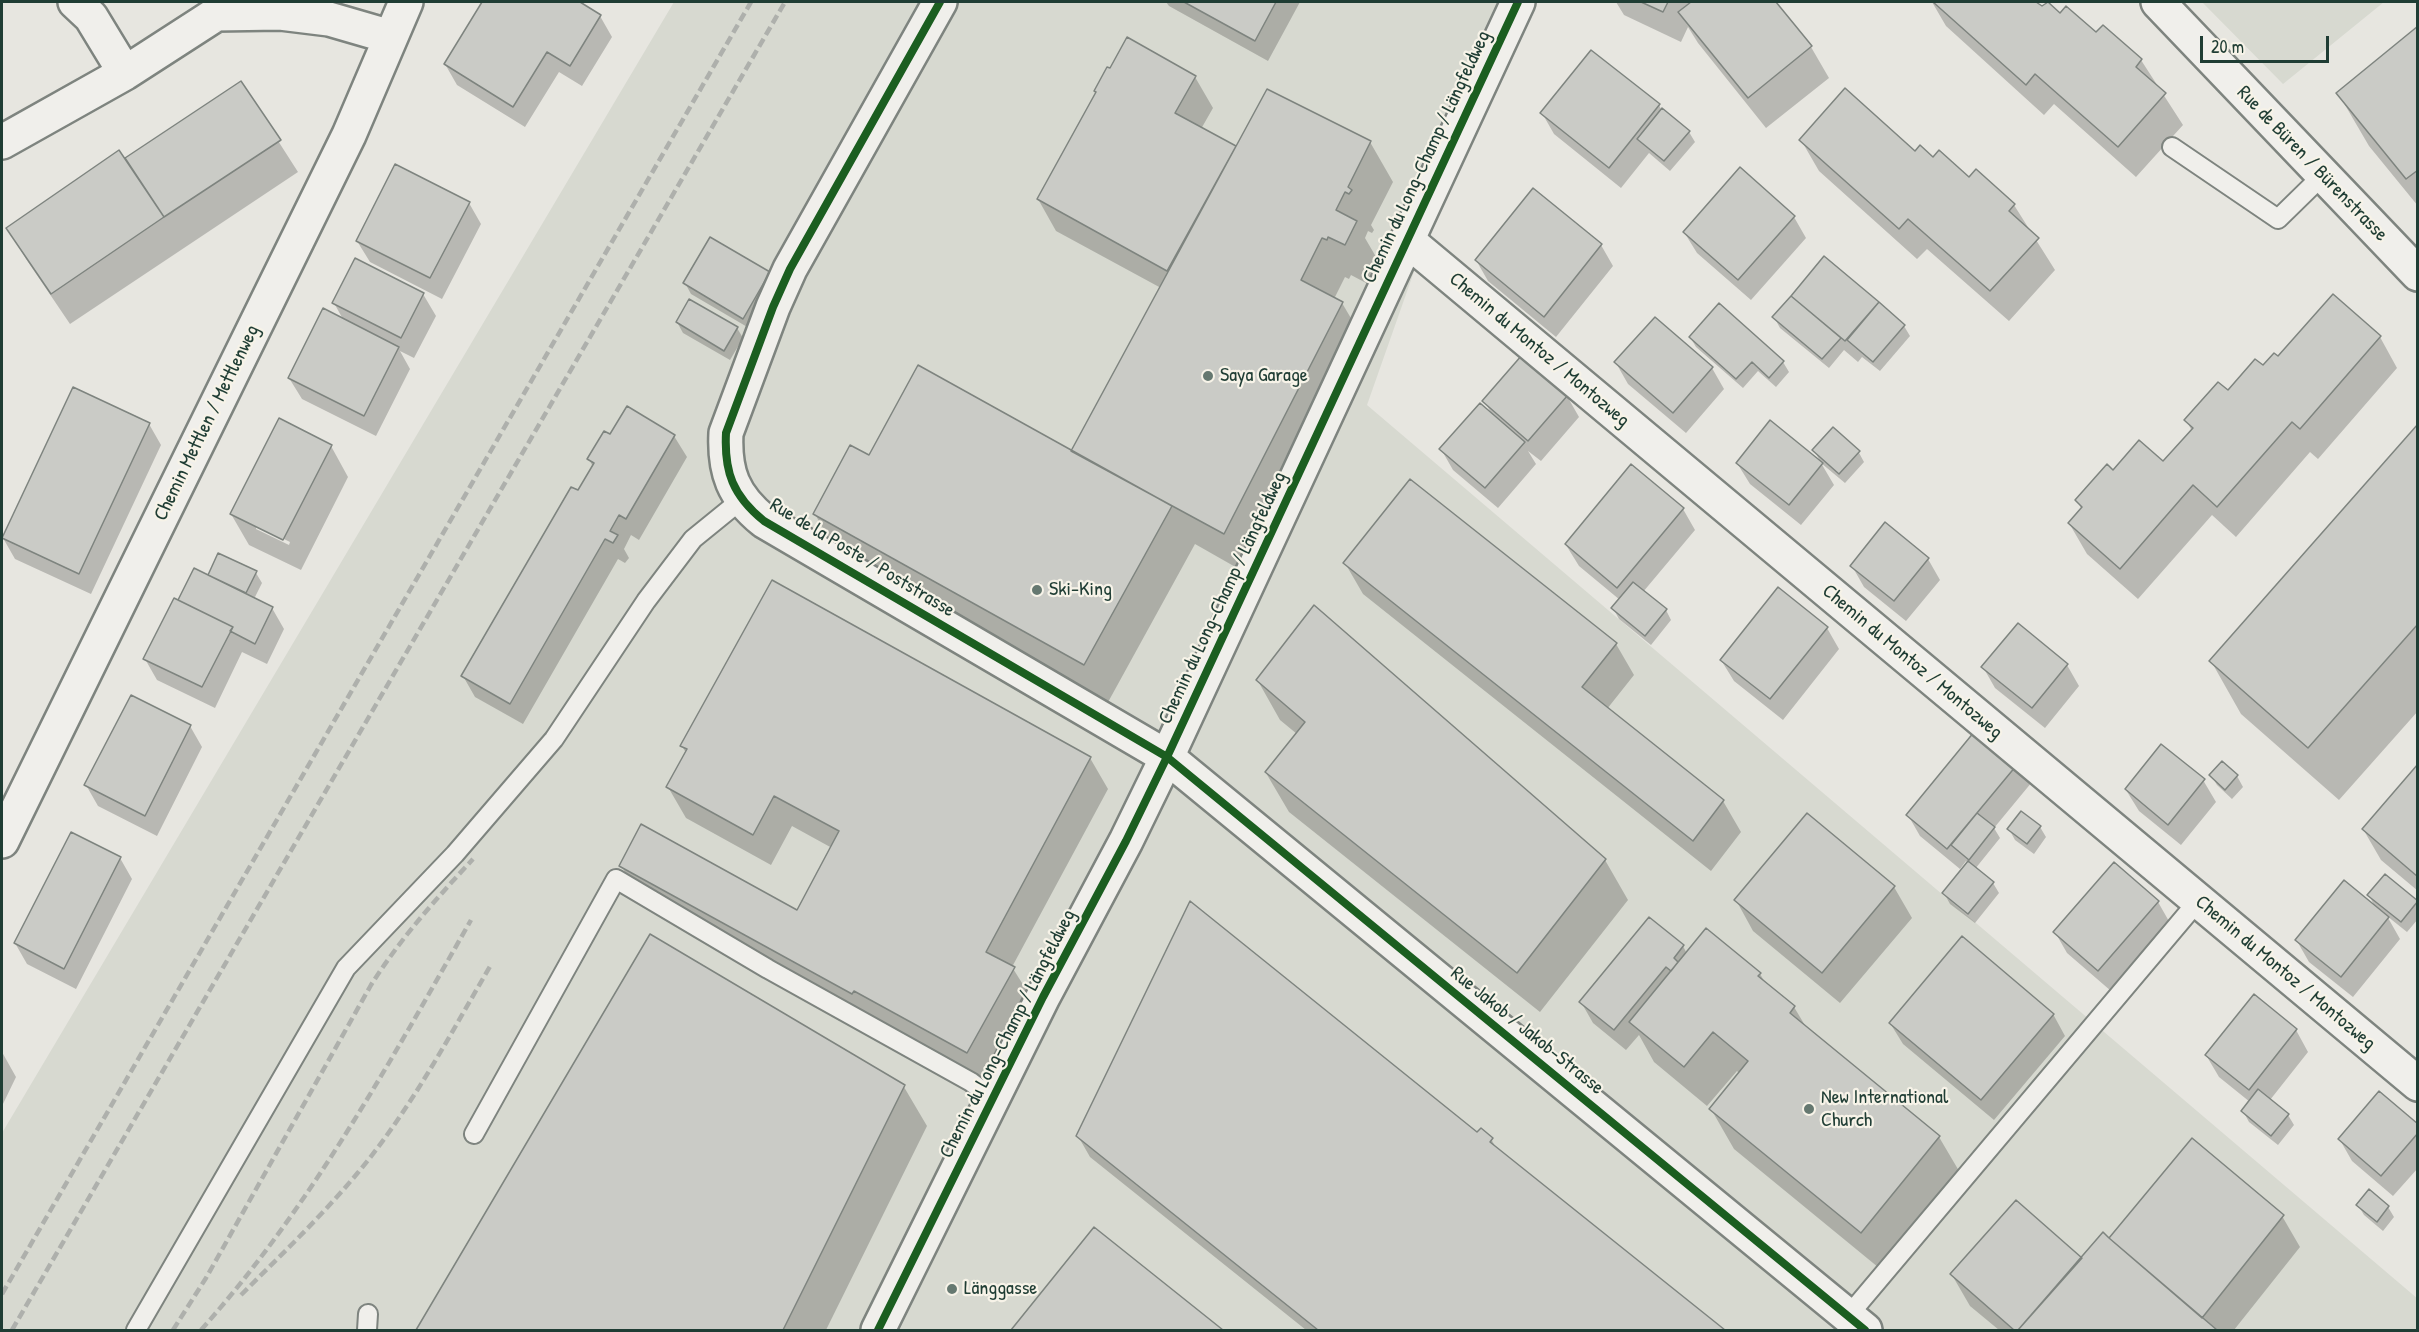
<!DOCTYPE html>
<meta charset="utf-8">
<style>
body{margin:0}
#map{position:relative;width:2419px;height:1332px;overflow:hidden;background:#e7e6e0;font-family:"Patrick Hand",sans-serif}
canvas{display:block}
.frame{position:absolute;inset:0;border:3px solid #1f3d34;pointer-events:none}
.scale{position:absolute;left:2200px;top:36px;width:129px;height:27px;box-sizing:border-box;border:3px solid #1f3d34;border-top:0;padding-left:8px;font-size:18px;line-height:21px;white-space:nowrap;color:#1f3d34;-webkit-text-stroke:4px #f7f3e8;paint-order:stroke}
</style>
<div id="map">
<canvas width="2419" height="1332"></canvas>
<div class="frame"></div>
<div class="scale">20 m</div>
</div>
<script>
const g = document.querySelector('canvas').getContext('2d');
g.lineJoin = 'round';
function paint(path, color) { g.fillStyle = color; g.fill(path, 'evenodd'); }
function trace(path, color, width, dash) { g.strokeStyle = color; g.lineWidth = width; g.lineCap = dash ? 'butt' : 'round'; g.setLineDash(dash || []); g.stroke(path); }
function drawText(font, color, halo, rows, align = 'center') {
  g.font = font + ' "Patrick Hand",sans-serif'; g.lineWidth = 4.5; g.setLineDash([]); g.textBaseline = 'middle'; g.strokeStyle = halo; g.fillStyle = color; for (const [text, x, y, turn = 0] of rows) {
    g.save(); g.translate(x, y); g.rotate((+turn || 0) * Math.PI / 180); g.textAlign = isNaN(turn) ? turn : align; if (halo) g.strokeText(text, 0, 0); g.fillText(text, 0, 0); g.restore();
  }
}
paint(new Path2D(`
 M 674,2 L 1509,2 L 1367,405 L 2418,1299 L 2417,1330 L 2,1330 L 2,1133 Z
 M 2202,2 L 2384,2 L 2283,84 Z`), '#d7d9d0');
paint(new Path2D(`
 M 484,2 L 577,2 L 600,16 L 612,37 L 582,86 L 559,72 L 525,127 L 457,85 L 445,64 Z
 M 1166,2 L 1300,2 L 1268,61 L 1169,6 Z
 M 1616,2 L 1774,2 L 1811,47 L 1829,78 L 1766,128 L 1698,43 L 1688,27 L 1681,42 L 1624,15 Z
 M 1932,2 L 2034,2 L 2042,8 L 2047,2 L 2060,15 L 2141,60 L 2183,125 L 2136,177 L 2054,104 L 2044,115 L 1946,26 Z
 M 2418,28 L 2418,206 L 2369,146 L 2338,93 Z
 M 1127,39 L 1195,77 L 1213,108 L 1201,129 L 1236,149 L 1370,142 L 1393,182 L 1371,225 L 1374,230 L 1372,233 L 1368,231 L 1365,238 L 1379,262 L 1368,284 L 1351,275 L 1349,279 L 1345,277 L 1334,299 L 1342,303 L 1365,342 L 1246,573 L 1195,544 L 1107,704 L 837,554 L 815,514 L 869,457 L 1071,453 L 1161,288 L 1056,231 L 1038,199 Z
 M 241,83 L 298,172 L 70,324 L 26,259 L 8,228 L 125,161 Z
 M 1659,105 L 1662,111 L 1689,132 L 1695,142 L 1670,171 L 1649,153 L 1621,188 L 1554,134 L 1542,113 Z
 M 1801,140 L 1933,159 L 2014,205 L 2055,270 L 2009,321 L 1927,249 L 1917,259 L 1819,171 Z
 M 1533,190 L 1601,245 L 1613,266 L 1556,337 L 1488,281 L 1476,260 Z
 M 469,203 L 481,224 L 442,299 L 370,262 L 357,241 Z
 M 1794,217 L 1806,238 L 1751,300 L 1697,253 L 1684,232 Z
 M 1824,258 L 1904,326 L 1910,336 L 1880,371 L 1862,357 L 1858,362 L 1844,350 L 1829,368 L 1780,328 L 1774,317 Z
 M 355,260 L 423,294 L 436,316 L 414,358 L 400,351 L 410,369 L 376,436 L 302,399 L 289,378 L 344,321 L 334,303 Z
 M 769,273 L 775,283 L 749,328 L 691,294 L 685,283 Z
 M 677,322 L 737,328 L 743,338 L 730,360 L 683,333 Z
 M 1690,337 L 1783,362 L 1789,372 L 1776,387 L 1758,371 L 1743,388 L 1696,347 Z
 M 2380,337 L 2397,368 L 2318,459 L 2310,452 L 2236,537 L 2212,515 L 2138,599 L 2087,554 L 2069,523 L 2082,510 L 2077,500 L 2114,472 L 2164,463 L 2192,431 L 2186,420 L 2278,358 Z
 M 1616,363 L 1712,368 L 1724,389 L 1686,433 L 1628,384 Z
 M 1567,396 L 1579,417 L 1541,461 L 1528,451 L 1536,464 L 1498,508 L 1453,470 L 1441,449 L 1492,414 L 1484,401 Z
 M 149,424 L 161,445 L 91,594 L 15,559 L 3,538 Z
 M 2418,426 L 2418,711 L 2339,800 L 2241,714 L 2211,661 Z
 M 611,436 L 674,436 L 687,457 L 639,540 L 631,535 L 624,549 L 629,558 L 625,563 L 618,559 L 523,724 L 475,697 L 463,676 L 579,492 L 593,467 L 589,459 Z
 M 331,446 L 348,477 L 301,570 L 249,545 L 231,514 ZM 256,525 L 290,542 L 289,545 L 256,529 Z
 M 1814,450 L 1858,451 L 1864,462 L 1845,483 L 1821,463 L 1834,485 L 1801,525 L 1750,484 L 1737,463 L 1821,463 Z
 M 1411,481 L 1616,644 L 1634,675 L 1607,709 L 1723,801 L 1741,832 L 1711,871 L 1363,594 L 1345,563 Z
 M 1683,509 L 1695,530 L 1643,592 L 1666,610 L 1671,620 L 1651,645 L 1619,619 L 1613,608 L 1620,600 L 1579,566 L 1566,545 Z
 M 1928,559 L 1940,580 L 1906,621 L 1864,587 L 1852,566 Z
 M 256,573 L 262,583 L 254,599 L 272,608 L 284,629 L 267,664 L 242,652 L 215,708 L 157,680 L 145,659 L 179,602 L 208,576 Z
 M 1778,589 L 1827,628 L 1839,649 L 1783,720 L 1734,681 L 1721,660 Z
 M 2067,665 L 2079,686 L 2045,728 L 1995,688 L 1983,667 Z
 M 1258,681 L 1605,860 L 1628,900 L 1540,1012 L 1289,812 L 1266,773 L 1297,734 L 1280,720 Z
 M 190,726 L 202,747 L 157,836 L 98,806 L 86,785 Z
 M 1980,728 L 2032,782 L 1994,828 L 2000,838 L 1975,869 L 1993,883 L 1999,893 L 1975,923 L 1950,904 L 1944,893 L 1969,863 L 1966,861 L 1960,869 L 1920,836 L 1908,815 Z
 M 682,746 L 1090,758 L 1108,789 L 1012,967 L 1032,999 L 985,1084 L 639,897 L 621,865 L 797,912 L 832,848 L 792,826 L 771,865 L 686,818 L 668,787 L 686,753 Z
 M 2222,763 L 2237,776 L 2243,787 L 2232,799 L 2217,785 L 2211,775 Z
 M 2418,767 L 2418,891 L 2381,860 L 2363,829 Z
 M 2203,780 L 2216,802 L 2181,845 L 2139,811 L 2126,790 Z
 M 2040,827 L 2046,837 L 2034,854 L 2015,840 L 2009,829 Z
 M 120,858 L 132,879 L 76,989 L 27,964 L 15,943 Z
 M 1894,887 L 1912,918 L 1840,1003 L 1753,931 L 1736,900 Z
 M 2369,895 L 2417,902 L 2418,919 L 2407,932 L 2387,916 L 2400,939 L 2353,997 L 2309,962 L 2297,941 L 2376,909 Z
 M 2158,902 L 2170,923 L 2111,991 L 2067,953 L 2055,932 Z
 M 1706,930 L 1760,974 L 1766,984 L 1794,1007 L 1806,1027 L 1939,1137 L 1962,1176 L 1884,1272 L 1734,1149 L 1711,1109 L 1740,1074 L 1737,1071 L 1707,1106 L 1654,1062 L 1639,1035 L 1626,1050 L 1593,1023 L 1581,1002 L 1683,946 L 1687,954 Z
 M 651,936 L 904,1087 L 927,1126 L 826,1330 L 418,1330 Z
 M 2254,996 L 2296,1030 L 2308,1052 L 2270,1100 L 2288,1115 L 2294,1125 L 2278,1145 L 2249,1122 L 2243,1111 L 2250,1102 L 2219,1077 L 2206,1055 Z
 M 2053,1014 L 2065,1036 L 1994,1120 L 1903,1044 L 1890,1023 Z
 M 2,1052 L 16,1077 L 2,1106 Z
 M 2418,1126 L 2418,1168 L 2393,1196 L 2352,1161 L 2340,1140 Z
 M 1477,1134 L 1491,1139 L 1498,1151 L 1722,1330 L 1306,1330 L 1090,1157 L 1078,1136 Z
 M 2358,1205 L 2388,1207 L 2394,1217 L 2383,1231 L 2364,1215 Z
 M 2282,1216 L 2300,1247 L 2234,1330 L 1999,1330 L 1970,1306 L 1952,1275 L 2081,1259 L 2110,1240 Z
 M 1095,1229 L 1221,1330 L 1013,1330 Z`), '#0003');
const building = new Path2D(`
 M 482,2 L 580,2 L 601,15 L 570,66 L 547,52 L 513,107 L 444,64 Z
 M 1184,2 L 1276,2 L 1255,41 Z
 M 1641,2 L 1668,2 L 1663,12 Z
 M 1691,2 L 1776,2 L 1812,46 L 1748,98 L 1678,12 Z
 M 1933,2 L 2036,2 L 2042,6 L 2048,2 L 2060,13 L 2066,6 L 2096,32 L 2103,25 L 2142,59 L 2136,67 L 2166,93 L 2118,147 L 2035,74 L 2026,85 Z
 M 2418,26 L 2418,170 L 2406,179 L 2336,93 Z
 M 1127,37 L 1196,76 L 1175,113 L 1236,146 L 1167,271 L 1037,199 L 1096,92 L 1094,91 L 1107,67 L 1110,68 Z
 M 1591,50 L 1660,104 L 1609,168 L 1540,113 Z
 M 241,81 L 281,140 L 164,217 L 125,158 Z
 M 1845,88 L 1915,151 L 1920,145 L 1933,157 L 1939,150 L 1969,177 L 1976,169 L 2015,204 L 2009,211 L 2039,238 L 1990,291 L 1908,219 L 1899,229 L 1799,140 Z
 M 1267,89 L 1371,141 L 1348,187 L 1352,190 L 1349,194 L 1345,192 L 1336,210 L 1357,221 L 1345,245 L 1328,237 L 1327,240 L 1322,238 L 1301,280 L 1343,302 L 1224,534 L 1071,451 Z
 M 1662,108 L 1690,131 L 1664,161 L 1637,139 Z
 M 119,150 L 164,217 L 51,294 L 6,228 Z
 M 395,164 L 470,202 L 430,278 L 356,241 Z
 M 1740,167 L 1795,216 L 1738,280 L 1683,232 Z
 M 1533,188 L 1602,244 L 1544,317 L 1475,260 Z
 M 710,237 L 770,272 L 743,319 L 683,283 Z
 M 1824,256 L 1879,302 L 1845,341 L 1791,296 Z
 M 355,258 L 424,293 L 401,338 L 332,303 Z
 M 2333,294 L 2381,336 L 2300,429 L 2292,422 L 2217,507 L 2193,485 L 2120,569 L 2068,523 L 2082,507 L 2075,500 L 2107,464 L 2113,470 L 2139,440 L 2163,461 L 2193,428 L 2184,420 L 2218,382 L 2228,390 L 2255,359 L 2263,365 L 2274,353 L 2278,356 Z
 M 1791,296 L 1841,338 L 1822,359 L 1772,317 Z
 M 689,299 L 738,327 L 724,351 L 676,322 Z
 M 1879,302 L 1905,325 L 1873,362 L 1847,340 Z
 M 1719,303 L 1784,361 L 1769,378 L 1752,362 L 1736,379 L 1689,337 Z
 M 323,308 L 399,347 L 364,416 L 288,378 Z
 M 1655,317 L 1713,367 L 1673,413 L 1614,362 Z
 M 1522,355 L 1568,395 L 1528,441 L 1482,401 Z
 M 918,365 L 1172,506 L 1084,665 L 813,514 L 850,445 L 869,455 Z
 M 73,387 L 150,423 L 79,574 L 2,538 Z
 M 1480,403 L 1525,442 L 1485,488 L 1439,449 Z
 M 627,406 L 675,435 L 626,519 L 619,515 L 610,531 L 618,535 L 613,543 L 605,539 L 510,704 L 461,676 L 571,487 L 578,490 L 594,463 L 587,459 L 604,431 L 610,434 Z
 M 279,418 L 332,445 L 283,540 L 230,514 Z
 M 1770,420 L 1823,463 L 1789,505 L 1736,463 Z
 M 2418,424 L 2418,624 L 2308,748 L 2209,661 Z
 M 1833,427 L 1860,451 L 1839,474 L 1812,450 Z
 M 1631,464 L 1684,508 L 1617,588 L 1565,544 Z
 M 1410,479 L 1617,643 L 1582,687 L 1724,800 L 1693,841 L 1343,563 Z
 M 1885,522 L 1929,558 L 1894,601 L 1850,566 Z
 M 218,553 L 257,571 L 246,593 L 208,575 Z
 M 194,568 L 273,607 L 255,644 L 230,631 L 233,627 L 178,600 Z
 M 772,580 L 1091,757 L 986,952 L 1015,967 L 967,1053 L 854,991 L 852,994 L 619,866 L 641,824 L 797,910 L 839,831 L 774,796 L 753,835 L 666,787 L 687,749 L 680,746 Z
 M 1633,582 L 1667,609 L 1645,636 L 1611,608 Z
 M 1778,587 L 1828,627 L 1770,699 L 1720,660 Z
 M 174,598 L 233,627 L 202,687 L 143,659 Z
 M 1314,605 L 1606,859 L 1517,973 L 1265,772 L 1305,722 L 1256,680 Z
 M 2018,623 L 2068,664 L 2032,708 L 1981,667 Z
 M 131,695 L 191,725 L 145,816 L 84,785 Z
 M 1979,726 L 2021,760 L 1947,849 L 1906,815 Z
 M 2161,744 L 2205,779 L 2168,825 L 2125,789 Z
 M 2222,761 L 2238,775 L 2225,790 L 2209,775 Z
 M 2418,764 L 2418,877 L 2362,829 Z
 M 2021,811 L 2041,826 L 2027,844 L 2007,829 Z
 M 1807,813 L 1895,886 L 1822,973 L 1734,900 Z
 M 1977,813 L 1995,827 L 1969,860 L 1951,845 Z
 M 71,832 L 121,857 L 64,969 L 14,943 Z
 M 1968,861 L 1994,882 L 1968,914 L 1942,893 Z
 M 2114,862 L 2159,901 L 2098,971 L 2053,932 Z
 M 2385,874 L 2418,901 L 2401,922 L 2367,895 Z
 M 2344,880 L 2389,917 L 2341,977 L 2295,940 Z
 M 1190,901 L 1477,1132 L 1481,1128 L 1493,1138 L 1490,1142 L 1725,1330 L 1318,1330 L 1076,1136 Z
 M 1649,917 L 1684,945 L 1674,958 L 1678,962 L 1671,971 L 1666,967 L 1614,1030 L 1579,1002 Z
 M 1706,928 L 1761,973 L 1758,976 L 1795,1006 L 1790,1013 L 1940,1136 L 1861,1233 L 1709,1109 L 1748,1061 L 1713,1032 L 1684,1067 L 1629,1022 Z
 M 650,934 L 905,1085 L 783,1330 L 416,1330 Z
 M 1962,936 L 2054,1014 L 1981,1100 L 1889,1023 Z
 M 2254,994 L 2297,1029 L 2249,1090 L 2205,1055 Z
 M 2258,1089 L 2289,1114 L 2271,1136 L 2241,1111 Z
 M 2379,1091 L 2418,1124 L 2418,1133 L 2381,1176 L 2338,1139 Z
 M 2192,1138 L 2284,1215 L 2202,1318 L 2109,1238 Z
 M 2369,1189 L 2389,1206 L 2377,1222 L 2356,1205 Z
 M 2016,1200 L 2082,1258 L 2018,1330 L 2014,1330 L 1950,1274 Z
 M 1094,1227 L 1223,1330 L 1011,1330 Z
 M 2103,1232 L 2109,1238 L 2217,1330 L 2018,1330 Z`);
paint(building, '#cacbc6');
trace(building, '#7e847f', 1.5);
const service = new Path2D(`
 M 2172,147 L 2278,219 L 2323,175
 M 474,1134 L 616,879 L 768,969 L 971,1082 L 993,1099
 M 1848,1316 L 2198,901
 M 136,1330 L 346,968 L 455,854 L 554,739 L 646,601 L 693,539 L 741,500
 M 367,1330 L 368,1314`);
const minor = new Path2D(`
 M 75,2 L 91,17 L 125,73
 M 940,2 L 790,269 L 773,307 L 726,433 C 724,472 733,496 764,521 L 1167,757 L 1865,1330
 M 2158,2 L 2418,274
 M 215,14 L 280,13 L 329,19 L 391,37
 M 2,142 L 125,73 L 235,2
 M 1407,240 L 2418,1084
 M 2,841 L 349,135 L 406,2`);
const secondary = new Path2D(`
 M 878,1330 L 1043,997 L 1126,841 L 1167,757 L 1518,2`);
trace(service, '#7e847f', 22);
trace(minor, '#7e847f', 38);
trace(secondary, '#7e847f', 38);
trace(service, '#f0efeb', 18);
trace(minor, '#f0efeb', 33);
trace(secondary, '#f0efeb', 33);
trace(new Path2D(`
 M 2,1294 L 751,2
 M 241,1295 C 292,1244 345,1194 387,1135 C 426,1081 458,1021 492,963
 M 12,1330 L 785,2
 M 173,1330 L 206,1278 L 371,985 C 400,939 436,899 473,859
 M 201,1330 C 310,1208 390,1062 471,920`), '#aeb0ac', 4.5, [9, 4.5]);
trace(new Path2D(`
 M 940,2 L 790,269 L 773,307 L 726,433 C 724,472 733,496 764,521 L 1167,757 L 1865,1330
 M 878,1330 L 1043,997 L 1126,841 L 1167,757 L 1518,2`), '#1b5e20', 8);
for (const [x, y, r, color] of [
 [1208,376,6,"#657870"],
 [1037,590,6,"#657870"],
 [1809,1109,6,"#657870"],
 [952,1289,6,"#657870"]
]) { const dot = new Path2D(); dot.arc(x, y, r, 0, 2 * Math.PI); g.fillStyle = color; g.fill(dot); trace(dot, '#f7f3e8', 2); }
drawText('20px', '#1f3d34', '#f7f3e8', [
 ["Chemin du Long-Champ / Längfeldweg",1427,157,-65],
 ["Rue de Büren / Bürenstrasse",2312,164,46],
 ["Chemin du Montoz / Montozweg",1539,350,40],
 ["Chemin Mettlen / Mettlenweg",207,423,-64],
 ["Rue de la Poste / Poststrasse",862,558,31],
 ["Chemin du Long-Champ / Längfeldweg",1223,598,-65],
 ["Chemin du Montoz / Montozweg",1912,662,40],
 ["Chemin du Montoz / Montozweg",2285,973,40],
 ["Rue Jakob / Jakob-Strasse",1527,1031,39],
 ["Chemin du Long-Champ / Längfeldweg",1008,1034,-63]
]);
drawText('20px', '#1f3d34', '#f7f3e8', [
 ["Saya Garage",1220,376],
 ["Ski-King",1049,590],
 ["New International",1821,1098],
 ["Church",1821,1121],
 ["Länggasse",964,1289]
], 'left');
</script>
